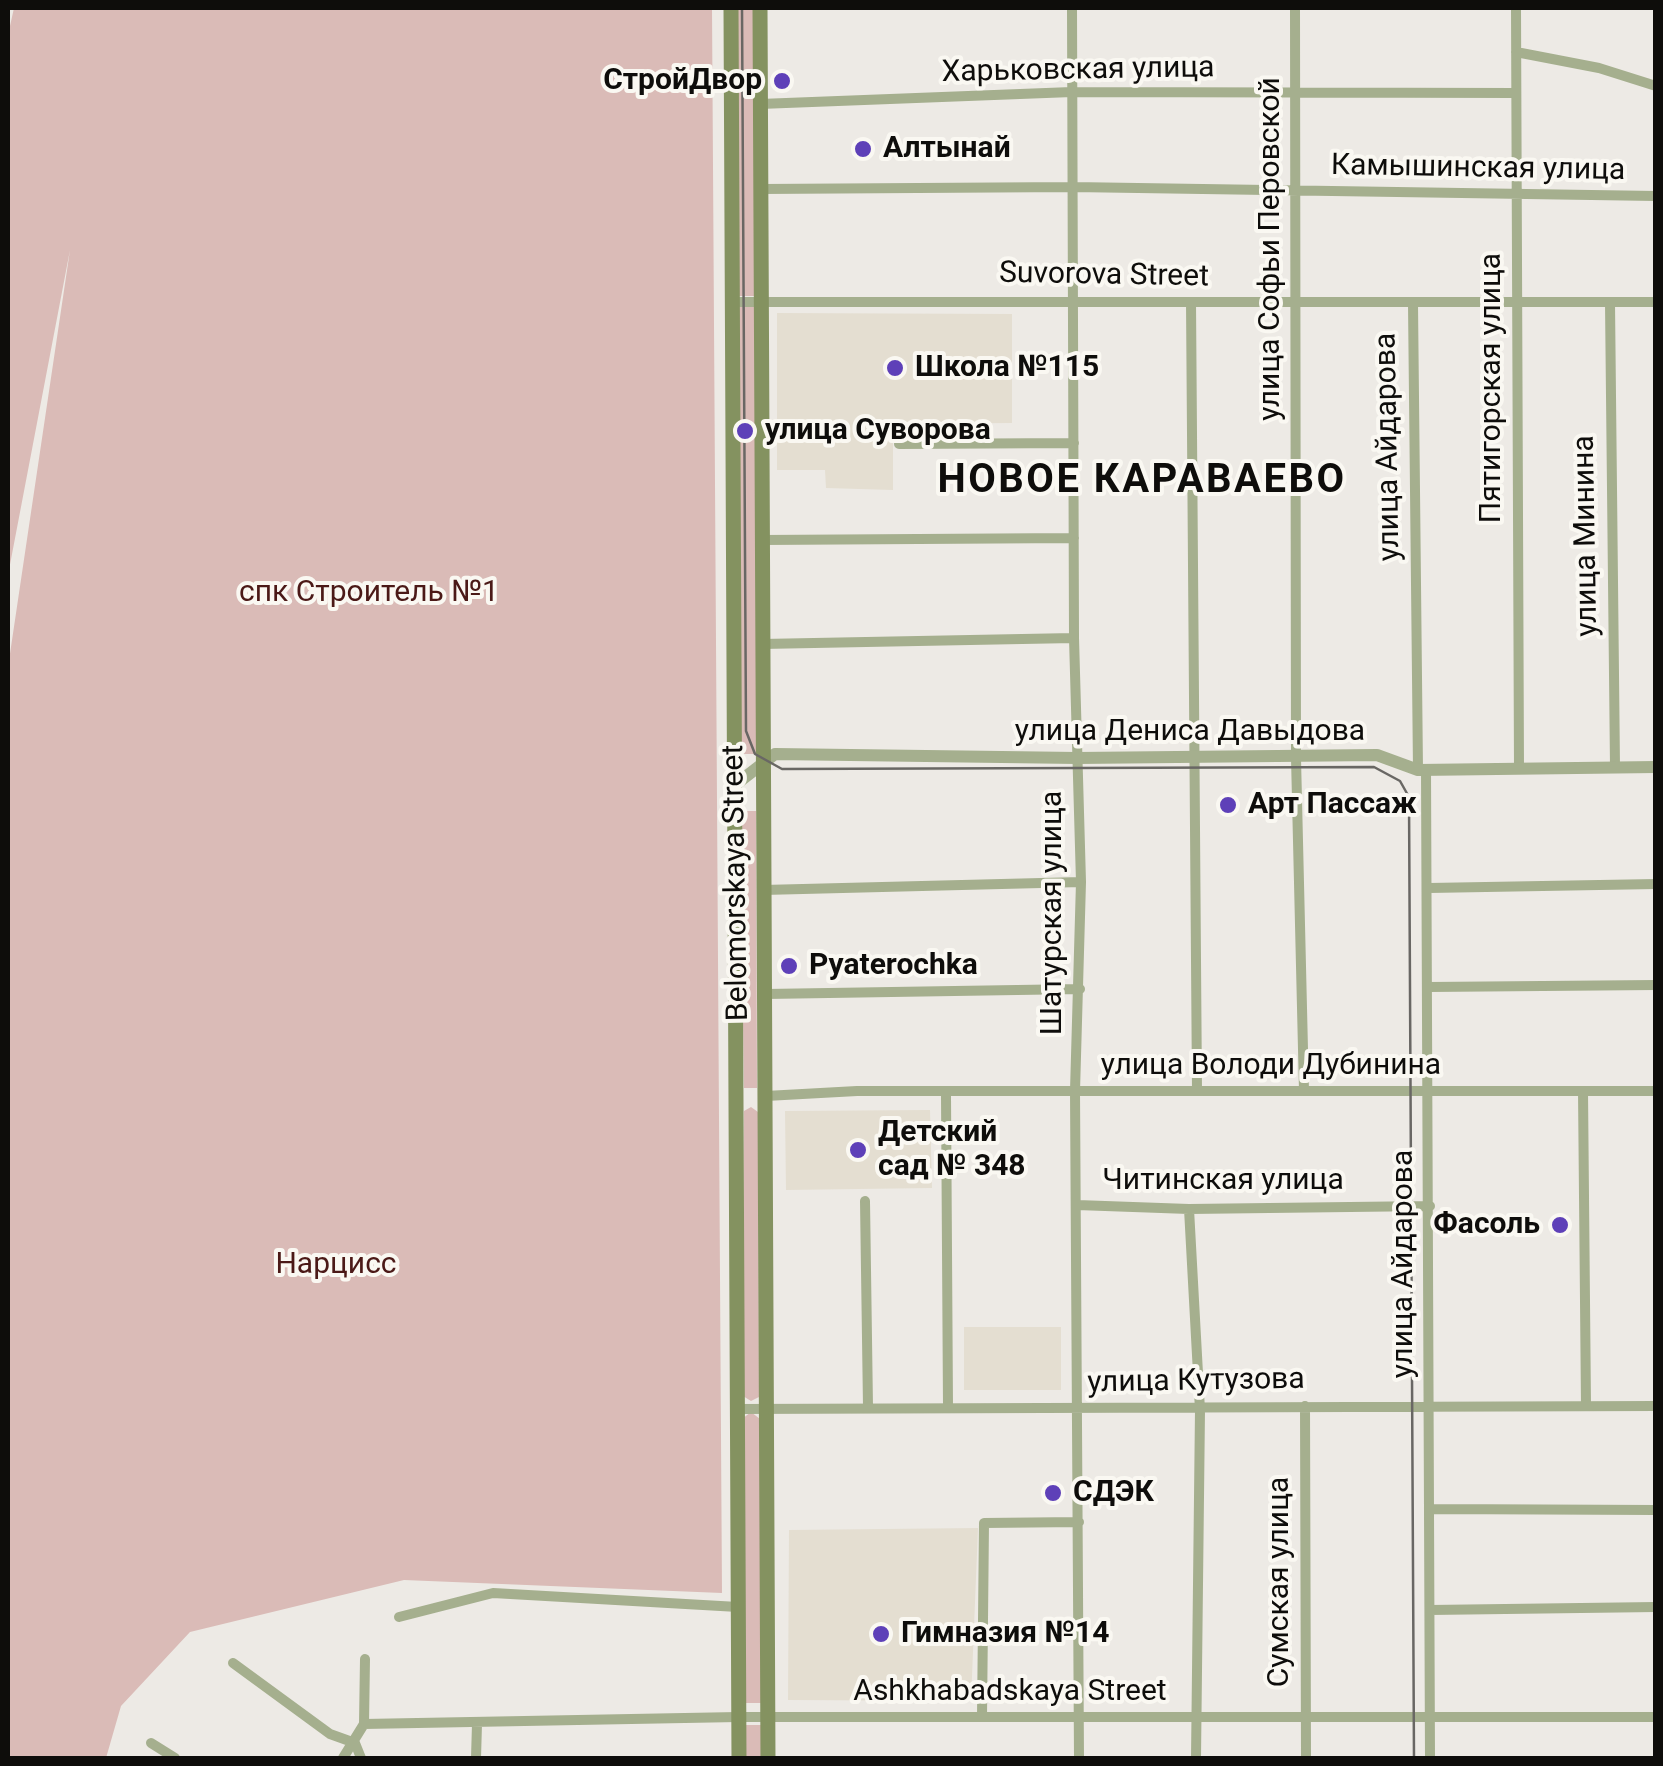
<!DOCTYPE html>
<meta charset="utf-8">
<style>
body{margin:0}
#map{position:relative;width:1663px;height:1766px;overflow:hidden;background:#edeae5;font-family:Roboto,sans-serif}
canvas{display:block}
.frame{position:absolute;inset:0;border:10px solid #0e0d0b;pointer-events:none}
</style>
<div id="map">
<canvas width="1663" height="1766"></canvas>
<div class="frame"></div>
</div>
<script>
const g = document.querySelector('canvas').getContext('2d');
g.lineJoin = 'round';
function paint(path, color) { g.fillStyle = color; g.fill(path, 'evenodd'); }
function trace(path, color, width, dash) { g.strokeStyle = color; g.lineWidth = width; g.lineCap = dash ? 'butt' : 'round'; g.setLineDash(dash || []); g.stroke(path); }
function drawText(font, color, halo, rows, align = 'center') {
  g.font = font + ' Roboto,sans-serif'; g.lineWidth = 8; g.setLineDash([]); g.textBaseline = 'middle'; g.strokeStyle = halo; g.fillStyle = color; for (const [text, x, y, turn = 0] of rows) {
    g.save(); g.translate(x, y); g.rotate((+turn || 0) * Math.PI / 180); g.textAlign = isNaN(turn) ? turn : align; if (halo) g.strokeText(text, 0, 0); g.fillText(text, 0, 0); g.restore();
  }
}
paint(new Path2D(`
 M 777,313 L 1012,314 L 1012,423 L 893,424 L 893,490 L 826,488 L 825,470 L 777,470 Z
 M 930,1110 L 932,1188 L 786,1190 L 785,1111 Z
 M 964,1327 L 1061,1327 L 1061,1390 L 964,1390 Z
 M 978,1528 L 971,1701 L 788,1700 L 789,1530 Z`), '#e4ded1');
paint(new Path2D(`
 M 14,8 L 712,8 L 722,1593 L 404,1580 L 190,1632 L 121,1706 L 106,1758 L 8,1758 L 8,667 L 70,250 L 8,575 L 8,35 Z
 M 736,8 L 756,8 L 757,296 L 737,296 Z
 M 738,306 L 756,306 L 756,754 L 738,754 Z
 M 740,811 L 756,811 L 757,1088 L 744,1088 Z
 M 751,1107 L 758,1112 L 759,1397 L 751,1401 L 743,1396 L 744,1111 Z
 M 751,1412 L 760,1419 L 763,1703 L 745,1703 L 742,1419 Z
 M 746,1725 L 761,1725 L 761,1758 L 746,1758 Z`), '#dabbb7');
trace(new Path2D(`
 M 1072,8 L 1074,638 L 1081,882 L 1075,1091 L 1079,1758
 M 1295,8 L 1296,758 L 1304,1091
 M 1516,8 L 1519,769
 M 1516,52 L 1599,68 L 1656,86
 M 760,104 L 1072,92 L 1516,93
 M 761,189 L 1073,187 L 1656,196
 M 732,302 L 1656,302
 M 1191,302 L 1197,1091
 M 1610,303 L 1615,767
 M 1413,304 L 1418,770
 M 899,444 L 1074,443
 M 762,540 L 1074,538
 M 762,644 L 1074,638
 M 1426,770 L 1430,1758
 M 1429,888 L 1656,884
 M 763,890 L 1081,882
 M 1429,987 L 1656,985
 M 766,994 L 1080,989
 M 1583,1091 L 1586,1406
 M 946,1095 L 948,1407
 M 766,1096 L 857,1091 L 1656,1091
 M 865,1201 L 868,1407
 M 1077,1205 L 1189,1209 L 1430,1206
 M 1189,1209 L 1200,1410 L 1196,1758
 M 1305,1406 L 1306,1758
 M 737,1409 L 1656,1406
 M 1430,1509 L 1656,1510
 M 1430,1610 L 1656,1607
 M 399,1617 L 493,1593 L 738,1607
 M 233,1663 L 330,1734 L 355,1743 L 361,1758
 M 982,1717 L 984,1523 L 1079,1522
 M 364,1724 L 738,1717 L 1656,1717
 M 151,1743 L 175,1758
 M 343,1758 L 364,1724 L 365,1659
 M 476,1758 L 477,1724`), '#a5af8e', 10);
trace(new Path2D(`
 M 735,785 L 775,754 L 1077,758 L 1377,755 L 1418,770 L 1656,767`), '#a5af8e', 12);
trace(new Path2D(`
 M 731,8 L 739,1758
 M 760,8 L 768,1758`), '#849260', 15);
trace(new Path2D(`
 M 742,8 L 746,731 L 755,754 L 782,769 L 1374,767 L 1400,781 L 1409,797 L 1414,1758`), '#696764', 2.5);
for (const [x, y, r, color] of [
 [782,81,10,"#5e40b8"],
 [863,149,10,"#5e40b8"],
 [895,368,10,"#5e40b8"],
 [745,431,10,"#5e40b8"],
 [1228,805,10,"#5e40b8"],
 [789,966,10,"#5e40b8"],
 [858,1150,10,"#5e40b8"],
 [1560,1225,10,"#5e40b8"],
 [1053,1493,10,"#5e40b8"],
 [881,1634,10,"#5e40b8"]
]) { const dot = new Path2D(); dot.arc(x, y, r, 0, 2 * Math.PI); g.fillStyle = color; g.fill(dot); trace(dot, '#faf8f2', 4); }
drawText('30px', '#0e0d0b', '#faf8f2', [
 ["Харьковская улица",1078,71,-1],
 ["Камышинская улица",1478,169,1],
 ["улица Софьи Перовской",1271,249,-90],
 ["Suvorova Street",1104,276,1],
 ["Пятигорская улица",1492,388,-90],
 ["улица Айдарова",1389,447,-91],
 ["улица Минина",1587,536,-91],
 ["улица Дениса Давыдова",1190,732],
 ["Belomorskaya Street",737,883,-91],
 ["Шатурская улица",1053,913,-90],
 ["улица Володи Дубинина",1271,1066],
 ["Читинская улица",1223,1181],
 ["улица Айдарова",1404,1264,-90],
 ["улица Кутузова",1196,1382,-1],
 ["Сумская улица",1280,1582,-90],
 ["Ashkhabadskaya Street",1010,1692]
]);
drawText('bold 30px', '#0e0d0b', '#faf8f2', [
 ["СтройДвор",762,81,"right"],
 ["Алтынай",883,149],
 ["Школа №115",915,368],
 ["улица Суворова",765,431],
 ["Арт Пассаж",1248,805],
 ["Pyaterochka",809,966],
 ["Детский",878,1133],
 ["сад № 348",878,1167],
 ["Фасоль",1540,1225,"right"],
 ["СДЭК",1073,1493],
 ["Гимназия №14",901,1634]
], 'left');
drawText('30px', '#4b1917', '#faf8f2', [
 ["спк Строитель №1",369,593],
 ["Нарцисс",336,1265]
]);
g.letterSpacing = '2.5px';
drawText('bold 40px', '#0e0d0b', '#faf8f2', [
 ["НОВОЕ КАРАВАЕВО",1142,482]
]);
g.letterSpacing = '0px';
</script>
